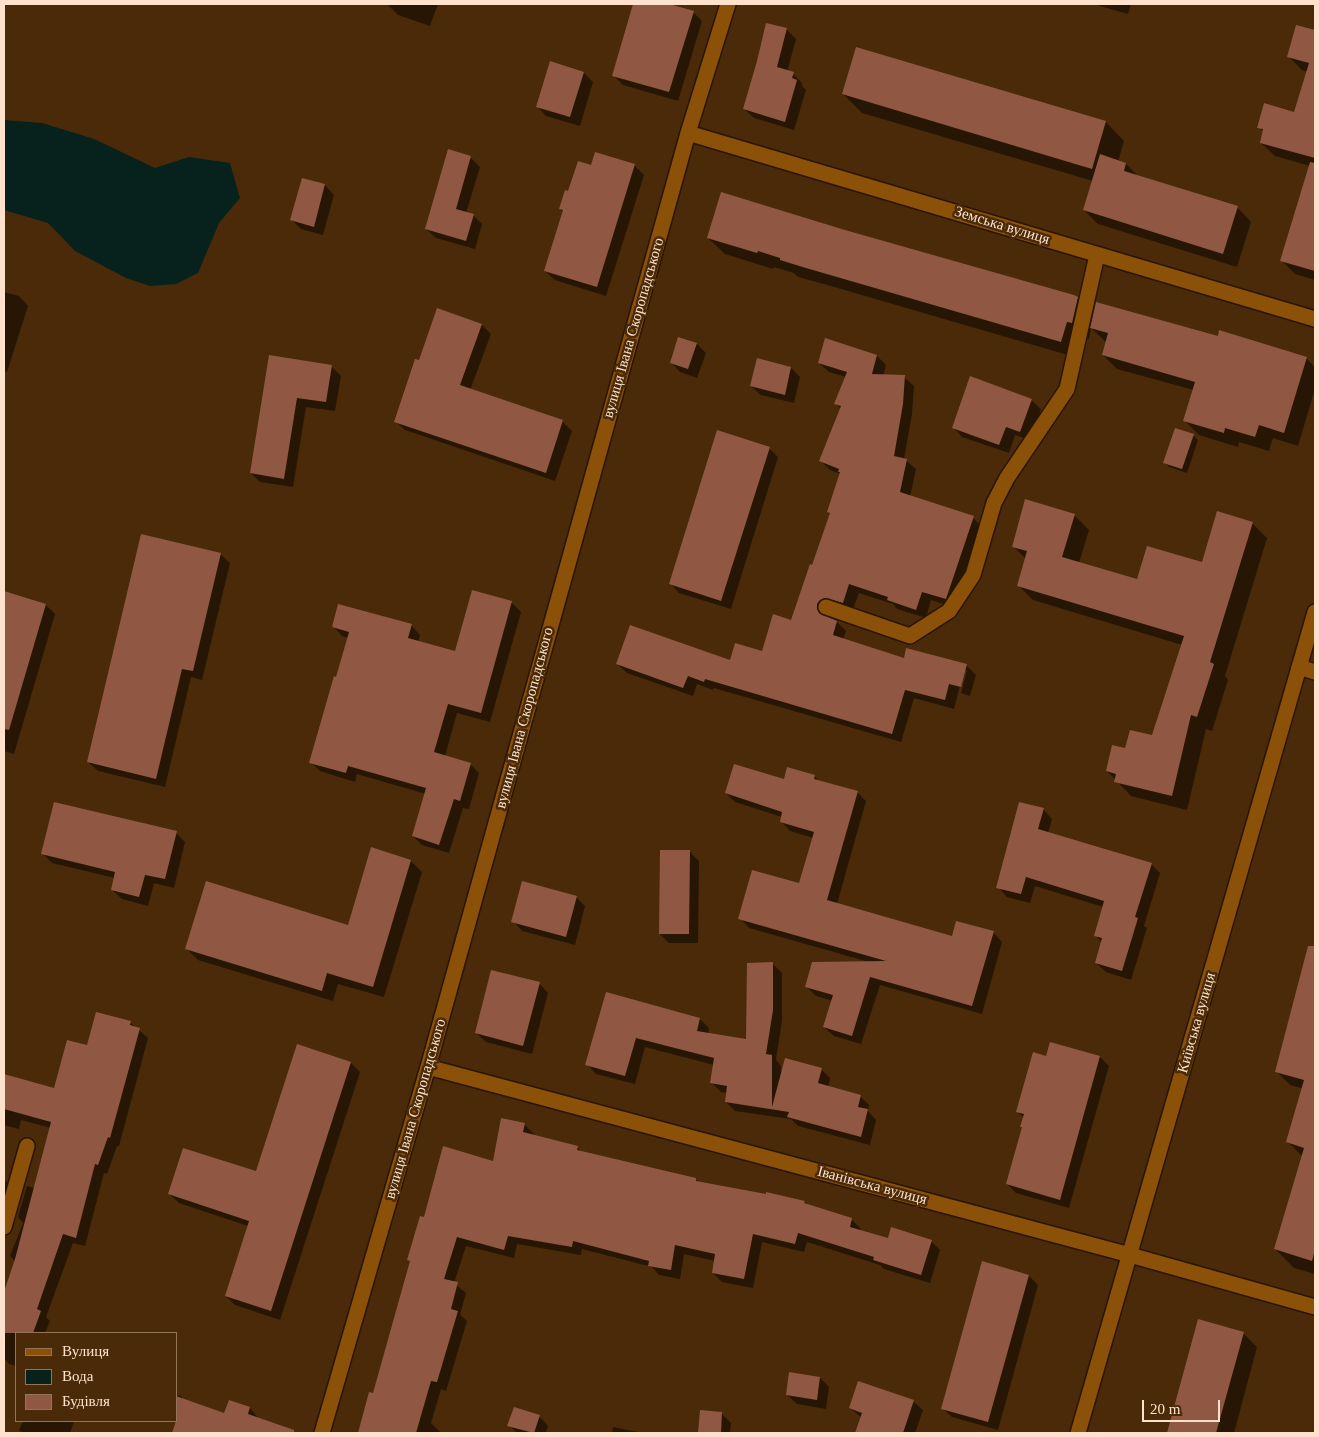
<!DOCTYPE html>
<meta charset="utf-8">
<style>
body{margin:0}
#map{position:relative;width:1319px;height:1437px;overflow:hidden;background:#4a2a08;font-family:"Times New Roman",serif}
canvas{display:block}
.frame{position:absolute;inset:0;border:5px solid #fee2cb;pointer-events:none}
.legend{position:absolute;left:15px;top:1332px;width:162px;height:90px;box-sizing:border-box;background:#4a2a08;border:1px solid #927456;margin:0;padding:6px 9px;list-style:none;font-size:15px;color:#fee2cb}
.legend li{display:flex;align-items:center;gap:10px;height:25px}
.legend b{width:25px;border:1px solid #927456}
.scale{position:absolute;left:1142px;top:1400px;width:78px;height:22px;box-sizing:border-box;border:2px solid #fee2cb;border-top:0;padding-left:6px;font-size:15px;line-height:18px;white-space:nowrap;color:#fee2cb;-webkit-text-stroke:4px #4a2a08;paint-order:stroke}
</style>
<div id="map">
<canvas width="1319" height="1437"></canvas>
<div class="frame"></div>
<ul class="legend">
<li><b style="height:6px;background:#8c5109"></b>Вулиця</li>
<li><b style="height:14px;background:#07211d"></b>Вода</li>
<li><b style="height:14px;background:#905842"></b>Будівля</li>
</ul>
<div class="scale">20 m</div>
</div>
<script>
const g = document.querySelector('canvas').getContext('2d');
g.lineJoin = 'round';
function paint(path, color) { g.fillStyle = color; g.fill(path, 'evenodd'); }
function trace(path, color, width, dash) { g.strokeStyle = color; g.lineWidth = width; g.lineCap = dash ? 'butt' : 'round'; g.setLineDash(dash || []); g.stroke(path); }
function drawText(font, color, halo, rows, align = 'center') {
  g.font = font + ' "Times New Roman",serif'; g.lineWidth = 5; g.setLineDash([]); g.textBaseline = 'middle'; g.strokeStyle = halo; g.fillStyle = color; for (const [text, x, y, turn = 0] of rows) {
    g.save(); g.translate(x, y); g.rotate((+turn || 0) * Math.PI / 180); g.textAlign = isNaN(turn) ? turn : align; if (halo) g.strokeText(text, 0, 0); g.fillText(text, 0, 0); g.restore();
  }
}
paint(new Path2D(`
 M 4,120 L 42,123 L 94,139 L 155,168 L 189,157 L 230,163 L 240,198 L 219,223 L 198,273 L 176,284 L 150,286 L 126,278 L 75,251 L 48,223 L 4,210 Z`), '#07211d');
paint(new Path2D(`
 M 389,4 L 438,4 L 430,26 L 398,15 L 389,6 Z
 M 635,4 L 665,4 L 693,12 L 702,21 L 678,101 L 623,85 L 614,76 Z
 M 1093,4 L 1131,4 L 1128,14 Z
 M 1297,26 L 1315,32 L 1315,280 L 1295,274 L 1281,260 L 1310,166 L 1275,156 L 1261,143 L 1264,132 L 1259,127 L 1295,114 L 1308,72 L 1302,70 L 1288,56 Z
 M 786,29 L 796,39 L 787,72 L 793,74 L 802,83 L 802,86 L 806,90 L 794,130 L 754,118 L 744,109 Z
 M 857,49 L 1106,122 L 1124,141 L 1118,162 L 1126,164 L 1139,177 L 1237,207 L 1251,222 L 1237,267 L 1098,224 L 1084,210 L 1093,181 L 862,113 L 843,94 Z
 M 551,63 L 584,73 L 593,82 L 580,126 L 546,116 L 537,106 Z
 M 470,157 L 480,167 L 466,213 L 473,215 L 482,224 L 475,249 L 436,238 L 426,229 Z
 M 634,165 L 644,175 L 606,296 L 555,280 L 545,271 L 564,212 L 560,209 L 569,192 L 592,167 Z
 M 303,179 L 325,185 L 334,195 L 323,235 L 301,229 L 292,220 Z
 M 845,231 L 1077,298 L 1094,315 L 1218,338 L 1306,358 L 1315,367 L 1315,389 L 1298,446 L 1273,438 L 1269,451 L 1239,442 L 1238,447 L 1199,435 L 1185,421 L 1194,390 L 1117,369 L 1103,355 L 1106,342 L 1091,328 L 1089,339 L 1083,338 L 1078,358 L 824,284 L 798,277 L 794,273 L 774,267 L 773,269 L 725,254 L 708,238 Z
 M 4,292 L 19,296 L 28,306 L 7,372 L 4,371 Z
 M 438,309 L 482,325 L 491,334 L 470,390 L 562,421 L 572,431 L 555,481 L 405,430 L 395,421 L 419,362 Z
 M 697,344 L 706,353 L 697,378 L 680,372 L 671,362 Z
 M 877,356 L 886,365 L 883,376 L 904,377 L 914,386 L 912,414 L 904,459 L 916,469 L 910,497 L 973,518 L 982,527 L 955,608 L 931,600 L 926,618 L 897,609 L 893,604 L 859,593 L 852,612 L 826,613 L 826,617 L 837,622 L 846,631 L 843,640 L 904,660 L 966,665 L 976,675 L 970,696 L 961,693 L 967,670 L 964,670 L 954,709 L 914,698 L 901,742 L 714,688 L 713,690 L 697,684 L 693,696 L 627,673 L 617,664 L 731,661 L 763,653 L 792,621 L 831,514 L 828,511 L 841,474 L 830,470 L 821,461 L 841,409 L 836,404 L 846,377 L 829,372 L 819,363 Z
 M 270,357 L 331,366 L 341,376 L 335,411 L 306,407 L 293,487 L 260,482 L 251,473 Z
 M 791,368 L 800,377 L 794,403 L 761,395 L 751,386 Z
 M 1031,400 L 1041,409 L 1030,440 L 1015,435 L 1009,453 L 962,437 L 953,427 Z
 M 1176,429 L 1194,436 L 1198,440 L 1187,473 L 1169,467 L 1165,462 Z
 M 769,448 L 778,457 L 731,609 L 679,593 L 670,583 Z
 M 1074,515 L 1089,530 L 1079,563 L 1138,581 L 1203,564 L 1252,523 L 1267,538 L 1225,676 L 1228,680 L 1212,731 L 1206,729 L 1187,810 L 1131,796 L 1107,771 L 1126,749 L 1153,737 L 1182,645 L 1033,600 L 1018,585 L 1026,559 L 1013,546 Z
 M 220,554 L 230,563 L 202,680 L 191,677 L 165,787 L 98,771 L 88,762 Z
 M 4,592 L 46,605 L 55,614 L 14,754 L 4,751 Z
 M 511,602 L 521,612 L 490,722 L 457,713 L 445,756 L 470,764 L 479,773 L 469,809 L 463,808 L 449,853 L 422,845 L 413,836 L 426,794 L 357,774 L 355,782 L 320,771 L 310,762 L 337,679 L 348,638 L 342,636 L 333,626 L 411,625 L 420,635 L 418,642 L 456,653 Z
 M 814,776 L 819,781 L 857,792 L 866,801 L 837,904 L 953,937 L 993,932 L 1002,942 L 982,1014 L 880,985 L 861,1044 L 834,1036 L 824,1027 L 833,1001 L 816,996 L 807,987 L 869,962 L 749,928 L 740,918 L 800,885 L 813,838 L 790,831 L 781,821 L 782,817 L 735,802 L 726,793 L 784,781 Z
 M 1043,809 L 1052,819 L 1048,833 L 1151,864 L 1160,873 L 1144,926 L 1147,928 L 1131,980 L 1106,972 L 1096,963 L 1102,943 L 1095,935 L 1103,907 L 1035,886 L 1030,903 L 1007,897 L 998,887 Z
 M 176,833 L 185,842 L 174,888 L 154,883 L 148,906 L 122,899 L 112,890 L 115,878 L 52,863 L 42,853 Z
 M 690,852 L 699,861 L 698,943 L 669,943 L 660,934 Z
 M 411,861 L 422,872 L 384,997 L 338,984 L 333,1001 L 198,960 L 187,949 L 349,927 Z
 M 576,897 L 585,906 L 575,945 L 522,931 L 513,921 Z
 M 773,964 L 782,973 L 782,1020 L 776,1060 L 781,1066 L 781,1075 L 821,1069 L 830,1078 L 828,1087 L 860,1096 L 869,1105 L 868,1111 L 876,1120 L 870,1145 L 798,1126 L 791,1119 L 735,1111 L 726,1102 L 727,1093 L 721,1092 L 712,1083 L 714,1065 L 645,1047 L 635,1084 L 596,1074 L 587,1064 L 606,994 L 700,1019 L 709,1028 L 708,1034 L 747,1040 Z
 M 1302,973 L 1315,976 L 1315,1092 L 1290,1085 L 1276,1071 Z
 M 539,983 L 548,993 L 532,1054 L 486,1042 L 476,1033 Z
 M 130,1022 L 148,1038 L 119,1146 L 117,1146 L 107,1174 L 104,1173 L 85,1246 L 73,1243 L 46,1317 L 50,1321 L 45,1333 L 16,1333 L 16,1366 L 9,1364 L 4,1358 L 4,1296 L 16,1262 L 10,1256 L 23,1223 L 18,1217 L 27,1186 L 35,1188 L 51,1128 L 21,1120 L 19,1129 L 4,1125 L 4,1075 L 55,1089 L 88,1047 Z
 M 1047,1057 L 1100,1057 L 1109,1066 L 1069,1208 L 1016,1193 L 1007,1184 L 1023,1128 L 1024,1118 L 1018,1112 Z
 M 351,1063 L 360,1072 L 280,1320 L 235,1305 L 226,1296 L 248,1226 L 179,1203 L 169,1194 L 257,1173 Z
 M 1302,1094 L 1315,1098 L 1315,1274 L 1294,1268 L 1275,1249 L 1303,1157 L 1288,1142 Z
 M 524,1124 L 534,1134 L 533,1136 L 577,1147 L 582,1153 L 695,1179 L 700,1183 L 804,1202 L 807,1205 L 851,1219 L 861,1229 L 860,1231 L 889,1240 L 931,1241 L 940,1250 L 930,1283 L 884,1269 L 880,1265 L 807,1242 L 804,1252 L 762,1242 L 753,1288 L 722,1282 L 713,1273 L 715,1261 L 684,1254 L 680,1279 L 659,1275 L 652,1267 L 582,1249 L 581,1255 L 517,1244 L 514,1258 L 466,1246 L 454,1283 L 466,1293 L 460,1315 L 467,1321 L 446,1391 L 441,1389 L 431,1423 L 441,1433 L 359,1433 L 370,1393 L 374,1394 L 411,1262 L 408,1259 L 425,1219 L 494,1162 Z
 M 4,1181 L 7,1182 L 16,1191 L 4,1221 Z
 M 983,1263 L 1029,1276 L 1038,1285 L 998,1430 L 952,1417 L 942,1408 Z
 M 1199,1321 L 1243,1333 L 1257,1347 L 1234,1433 L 1169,1433 Z
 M 820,1378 L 829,1387 L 826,1409 L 797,1404 L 787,1395 Z
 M 176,1395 L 181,1396 L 185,1401 L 225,1415 L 230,1401 L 250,1408 L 259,1419 L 277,1425 L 284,1433 L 173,1433 L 178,1420 L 176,1419 Z
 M 913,1401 L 923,1410 L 915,1433 L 857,1433 L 862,1418 L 850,1408 Z
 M 701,1411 L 721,1413 L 731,1423 L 730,1433 L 699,1433 Z
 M 539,1416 L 548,1426 L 546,1433 L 517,1433 L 509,1425 Z
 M 23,1421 L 74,1421 L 70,1433 L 23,1433 L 19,1430 Z
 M 613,1427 L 643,1433 L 612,1433 Z`), '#0007');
paint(new Path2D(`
 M 633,4 L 669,4 L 694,11 L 669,92 L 612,76 Z
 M 766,23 L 787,28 L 777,67 L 794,72 L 792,78 L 797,80 L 785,122 L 743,109 L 757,61 Z
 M 1296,25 L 1315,30 L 1315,158 L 1260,143 L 1263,129 L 1257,128 L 1264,103 L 1294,112 L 1309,63 L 1287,57 Z
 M 856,47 L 1106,121 L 1092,169 L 842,94 Z
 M 550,61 L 584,72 L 570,117 L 536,107 Z
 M 448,149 L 471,156 L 456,209 L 474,214 L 466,241 L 425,229 Z
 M 595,152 L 635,164 L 597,287 L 544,271 L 563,210 L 559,209 L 565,190 L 568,191 L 578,161 L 591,165 Z
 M 1100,154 L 1126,163 L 1124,171 L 1238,206 L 1223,254 L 1083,210 Z
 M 1310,162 L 1315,163 L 1315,271 L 1280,261 Z
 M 302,178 L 325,184 L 314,227 L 290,220 Z
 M 721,192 L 845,230 L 1074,295 L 1078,297 L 1072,323 L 1067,322 L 1061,342 L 806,268 L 780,260 L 780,258 L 758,251 L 757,253 L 707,238 Z
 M 1096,302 L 1218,336 L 1219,330 L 1307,357 L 1284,433 L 1259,425 L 1255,437 L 1225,428 L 1224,433 L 1183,421 L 1195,382 L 1102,355 L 1108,333 L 1090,328 Z
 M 437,308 L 482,324 L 460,385 L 563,420 L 546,473 L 394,422 L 415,359 L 419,360 Z
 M 678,337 L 697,343 L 688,369 L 670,363 Z
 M 825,338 L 877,355 L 872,374 L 905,375 L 903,404 L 894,456 L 907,459 L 900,492 L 974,516 L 946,599 L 922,592 L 916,610 L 887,600 L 888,597 L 849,584 L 843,603 L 825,598 L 820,600 L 817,604 L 817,608 L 819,613 L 837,621 L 833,635 L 904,658 L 906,648 L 967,664 L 961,687 L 949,684 L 945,700 L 905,690 L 892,734 L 705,679 L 704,682 L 688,676 L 683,688 L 616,664 L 630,625 L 730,660 L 735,643 L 762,651 L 773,614 L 791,620 L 810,564 L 812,565 L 830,513 L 827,512 L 840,472 L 838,472 L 839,469 L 819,461 L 841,406 L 834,404 L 847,372 L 818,363 Z
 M 269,355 L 332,365 L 326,402 L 297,398 L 284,479 L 250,473 Z
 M 757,358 L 791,367 L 785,395 L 750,386 Z
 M 970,376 L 1032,399 L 1020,432 L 1006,427 L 999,445 L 952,428 Z
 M 1175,428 L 1194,434 L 1182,469 L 1163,463 Z
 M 717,430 L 770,447 L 721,601 L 669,584 Z
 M 1025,499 L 1075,514 L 1062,557 L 1137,579 L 1147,546 L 1202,562 L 1217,511 L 1253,522 L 1210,662 L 1214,664 L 1197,717 L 1191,715 L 1172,796 L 1114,782 L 1116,774 L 1106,771 L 1112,745 L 1125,748 L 1130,730 L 1152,735 L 1184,636 L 1017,586 L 1027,551 L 1012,547 Z
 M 141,534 L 221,553 L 193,671 L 182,669 L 156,779 L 87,762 Z
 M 472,590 L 512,601 L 481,713 L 448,704 L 434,752 L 471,763 L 460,801 L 454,799 L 439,845 L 412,836 L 426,788 L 348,766 L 346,773 L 309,763 L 334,676 L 336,677 L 349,632 L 332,627 L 338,604 L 412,624 L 408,638 L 455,651 Z
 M 4,591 L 46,604 L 9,730 L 4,729 Z
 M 734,764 L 784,779 L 787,767 L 815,775 L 814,779 L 858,791 L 827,900 L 952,936 L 956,921 L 994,931 L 972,1006 L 870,977 L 852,1036 L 823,1027 L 833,995 L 805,987 L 812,962 L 886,961 L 738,919 L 752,870 L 799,883 L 814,832 L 780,822 L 782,812 L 725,793 Z
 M 54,802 L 177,831 L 165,879 L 145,875 L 139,897 L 111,890 L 115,872 L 41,854 Z
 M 1019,802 L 1044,808 L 1038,829 L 1152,863 L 1135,917 L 1138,918 L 1122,971 L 1095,963 L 1102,938 L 1094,936 L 1104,901 L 1026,877 L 1021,894 L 996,888 Z
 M 371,847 L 411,860 L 373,987 L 327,973 L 322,991 L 185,949 L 206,881 L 348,925 Z
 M 660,850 L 690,850 L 689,934 L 659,934 Z
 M 522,881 L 577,896 L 566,937 L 511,922 Z
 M 1308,946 L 1315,946 L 1315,1250 L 1312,1261 L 1274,1249 L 1304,1148 L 1286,1142 L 1304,1080 L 1275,1072 Z
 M 773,962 L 773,1010 L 766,1054 L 772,1055 L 772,1107 L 785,1058 L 822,1068 L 818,1083 L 861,1095 L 858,1107 L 868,1109 L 861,1137 L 787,1117 L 789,1112 L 725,1102 L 727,1086 L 710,1083 L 714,1058 L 636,1038 L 625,1076 L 585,1065 L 606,992 L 700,1018 L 697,1031 L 746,1039 L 747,963 Z
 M 491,970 L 540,982 L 523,1046 L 475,1033 Z
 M 96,1012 L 131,1021 L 130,1025 L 140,1028 L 110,1138 L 108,1137 L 98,1165 L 95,1164 L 76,1238 L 63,1234 L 37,1309 L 41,1311 L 33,1333 L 4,1333 L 4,1292 L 15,1259 L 51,1122 L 4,1109 L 4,1074 L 54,1088 L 67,1040 L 87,1045 Z
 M 1050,1042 L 1100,1056 L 1060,1200 L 1006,1184 L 1022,1127 L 1020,1127 L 1024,1114 L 1016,1112 L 1033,1052 L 1046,1056 Z
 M 297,1044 L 351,1062 L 271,1311 L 225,1296 L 249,1221 L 168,1194 L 183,1148 L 256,1171 Z
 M 501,1118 L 525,1123 L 523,1132 L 578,1146 L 577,1150 L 696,1178 L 696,1181 L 766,1194 L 766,1192 L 805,1201 L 804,1203 L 852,1218 L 850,1227 L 888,1238 L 891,1227 L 932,1240 L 921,1275 L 873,1260 L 874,1257 L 798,1233 L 795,1244 L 753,1234 L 744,1279 L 712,1273 L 715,1254 L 675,1245 L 671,1270 L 648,1266 L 649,1261 L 573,1241 L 572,1247 L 508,1236 L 504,1250 L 457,1237 L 444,1279 L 458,1282 L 451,1309 L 458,1311 L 437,1382 L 431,1381 L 416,1433 L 358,1433 L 369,1392 L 373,1393 L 410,1261 L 407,1260 L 420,1216 L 424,1217 L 443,1146 L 493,1161 Z
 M 982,1261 L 1029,1275 L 988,1422 L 941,1409 Z
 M 1198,1319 L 1244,1332 L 1216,1433 L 1167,1433 Z
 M 789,1372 L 820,1377 L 817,1400 L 786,1395 Z
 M 858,1381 L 914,1400 L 903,1433 L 855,1433 L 862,1413 L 849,1408 Z
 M 176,1396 L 224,1413 L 229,1400 L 250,1407 L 248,1414 L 294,1430 L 294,1433 L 172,1433 L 176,1421 Z
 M 514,1407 L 540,1415 L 534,1433 L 507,1426 Z
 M 700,1410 L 722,1412 L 721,1433 L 698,1433 Z`), '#905842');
const street = new Path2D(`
 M 688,133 L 1315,319
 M 826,607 L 910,636 L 949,611 L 973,575 L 994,503 L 1007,478 L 1067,389 L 1097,255
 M 1299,667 L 1315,672
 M 428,1067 L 1130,1255 L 1315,1307
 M 4,1227 L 27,1146
 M 322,1433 L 428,1067 L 688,133 L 728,4`);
const secondary = new Path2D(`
 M 1078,1433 L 1315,612`);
trace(street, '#291503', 18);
trace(secondary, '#291503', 18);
trace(street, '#8c5109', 15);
trace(secondary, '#8c5109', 15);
drawText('15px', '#fee2cb', '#4a2a08', [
 ["Земська вулиця",1002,226,17],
 ["вулиця Івана Скоропадського",634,328,-74],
 ["вулиця Івана Скоропадського",525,718,-75],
 ["Київська вулиця",1197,1023,-74],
 ["вулиця Івана Скоропадського",416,1109,-74],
 ["Іванівська вулиця",872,1186,15]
]);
</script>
